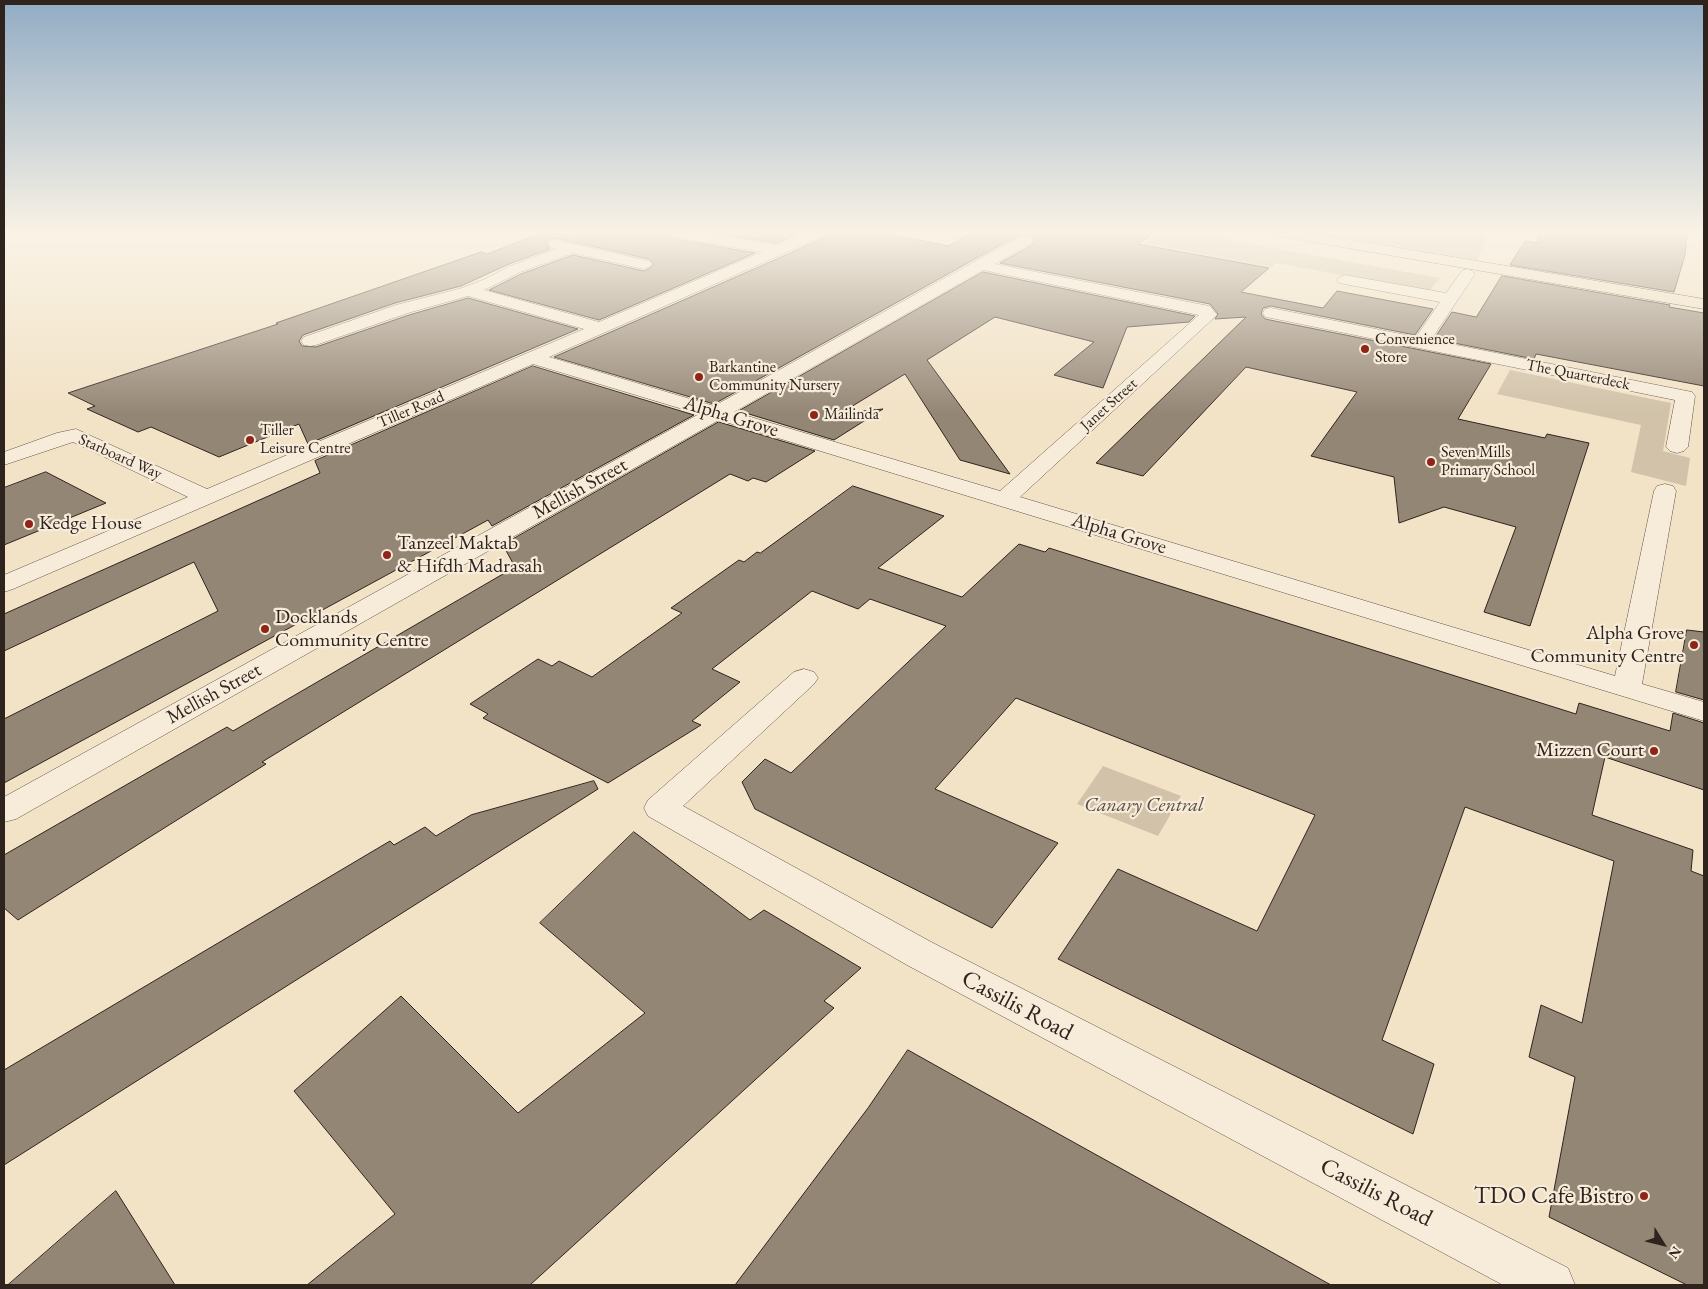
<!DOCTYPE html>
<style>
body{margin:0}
#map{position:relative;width:1708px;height:1289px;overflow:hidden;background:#f2e2c6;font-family:"EB Garamond",serif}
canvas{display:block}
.frame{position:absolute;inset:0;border:5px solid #2f231e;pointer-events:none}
.north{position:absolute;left:1638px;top:1219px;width:50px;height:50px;-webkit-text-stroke:4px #f7ecda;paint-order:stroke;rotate:126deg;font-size:14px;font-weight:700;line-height:20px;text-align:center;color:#2f231e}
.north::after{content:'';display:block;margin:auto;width:18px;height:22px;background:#2f231e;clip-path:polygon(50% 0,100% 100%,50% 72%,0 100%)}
</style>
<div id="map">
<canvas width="1708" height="1289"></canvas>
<div class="frame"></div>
<div class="north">N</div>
</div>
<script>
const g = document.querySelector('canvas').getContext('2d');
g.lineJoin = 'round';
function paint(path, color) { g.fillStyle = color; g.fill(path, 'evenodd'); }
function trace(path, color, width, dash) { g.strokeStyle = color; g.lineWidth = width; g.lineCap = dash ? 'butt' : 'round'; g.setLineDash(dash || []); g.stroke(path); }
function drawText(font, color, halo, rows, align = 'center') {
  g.font = font + ' "EB Garamond",serif'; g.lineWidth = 4.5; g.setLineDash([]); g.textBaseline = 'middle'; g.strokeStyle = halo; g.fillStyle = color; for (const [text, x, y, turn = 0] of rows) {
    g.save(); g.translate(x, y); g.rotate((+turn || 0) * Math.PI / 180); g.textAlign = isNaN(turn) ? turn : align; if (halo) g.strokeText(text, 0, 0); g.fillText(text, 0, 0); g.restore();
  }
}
paint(new Path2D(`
 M 1159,233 L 1188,233 L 1440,278 L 1429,291 L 1276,263 L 1272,267 L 1145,243 Z
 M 1318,233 L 1488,233 L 1477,260 Z
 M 1510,370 L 1671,403 L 1663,451 L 1690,458 L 1686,486 L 1631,472 L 1641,425 L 1497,394 Z
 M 1103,766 L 1181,796 L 1158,836 L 1077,804 Z`), '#d1c2a9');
const building = new Path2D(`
 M 541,233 L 557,233 L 570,237 L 577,233 L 665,233 L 674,239 L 755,253 L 599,320 L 489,290 L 521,274 L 573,255 L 644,271 L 650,268 L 654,264 L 649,259 L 555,238 L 550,239 L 546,243 L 550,249 L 509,264 L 461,286 L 395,303 L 303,335 L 299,341 L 302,346 L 316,347 L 409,315 L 468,298 L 578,329 L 308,444 L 299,424 L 219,457 L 151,427 L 138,432 L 87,409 L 95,406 L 68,393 L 278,324 L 276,323 L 481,252 L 487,254 Z
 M 717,233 L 799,233 L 777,243 Z
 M 826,233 L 885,233 L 948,246 L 972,233 L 1154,233 L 1138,244 L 1269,268 L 1241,292 L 1323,308 L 1337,291 L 1433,309 L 1415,335 L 1271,306 L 1263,308 L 1261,314 L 1265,319 L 1491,364 L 1458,419 L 1545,438 L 1547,434 L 1589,443 L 1530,626 L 1484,612 L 1516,527 L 1444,507 L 1399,523 L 1394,477 L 1311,456 L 1357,392 L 1246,367 L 1143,476 L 1096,463 L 1246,317 L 1215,319 L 1218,314 L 1210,304 L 1000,263 L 1032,245 L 1035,239 L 1031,235 L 1020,235 L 973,260 L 714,404 L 554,357 L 786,255 L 823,238 Z
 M 1538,233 L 1687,233 L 1685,255 L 1674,292 L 1510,265 L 1525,241 L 1538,243 Z
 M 983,272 L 1195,316 L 1189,322 L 1127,327 L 1103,388 L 1054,375 L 1094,342 L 995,317 L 927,360 L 1010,474 L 960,460 L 905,374 L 841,413 L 883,409 L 834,440 L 739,411 Z
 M 1502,276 L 1670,305 L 1669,307 L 1704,313 L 1704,386 L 1536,354 L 1534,359 L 1434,339 L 1452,312 L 1476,317 Z
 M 533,366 L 694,415 L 492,526 L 488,520 L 4,783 L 4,719 L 218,611 L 194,562 L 4,651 L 4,614 L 320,473 L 315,461 Z
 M 719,422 L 815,451 L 766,482 L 753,478 L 748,481 L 730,474 L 262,762 L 266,764 L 18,920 L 4,908 L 4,855 L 227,727 L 233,731 L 515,567 L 503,545 Z
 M 46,472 L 106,503 L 4,545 L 4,488 Z
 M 853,486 L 944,516 L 878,568 L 962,597 L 1019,544 L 1045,552 L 1049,548 L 1576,714 L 1579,703 L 1670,731 L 1673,713 L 1704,723 L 1704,790 L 1605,757 L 1592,815 L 1693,850 L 1691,871 L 1704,876 L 1704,1285 L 1687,1285 L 1549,1217 L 1575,1077 L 1529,1057 L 1541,1005 L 1582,1023 L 1614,861 L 1465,807 L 1382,1040 L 1434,1064 L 1413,1134 L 1058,959 L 1118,869 L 1257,931 L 1315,815 L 1016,698 L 935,789 L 1058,843 L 992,928 L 755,809 L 742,782 L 765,759 L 791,773 L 946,626 L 870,599 L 858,609 L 812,591 L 712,669 L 740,682 L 692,721 L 701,725 L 608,783 L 483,718 L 488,714 L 470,704 L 538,659 L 552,666 L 559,661 L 592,677 L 682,613 L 671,608 L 739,560 L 744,562 L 757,552 L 760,553 Z
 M 1687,630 L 1704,632 L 1704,700 L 1676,692 Z
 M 594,781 L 598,789 L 4,1165 L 4,1070 L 390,841 L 394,845 L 425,827 L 436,836 L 471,815 Z
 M 634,832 L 750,920 L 764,910 L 861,968 L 824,1001 L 834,1008 L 530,1285 L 307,1285 L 395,1214 L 294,1091 L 401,996 L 518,1113 L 645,1013 L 540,923 Z
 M 908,1050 L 974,1087 L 1331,1285 L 735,1285 L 868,1108 Z
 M 116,1191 L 175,1285 L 8,1285 Z`);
paint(building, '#948675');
trace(building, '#2f231e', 1);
const minor = new Path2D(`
 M 667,233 L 703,233 L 777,245 L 804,233 L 824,233 L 822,236 L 785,253 L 549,357 L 714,406 L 974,262 L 1021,237 L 1031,237 L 1033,240 L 1031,243 L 995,264 L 1204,305 L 1210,306 L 1217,315 L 1020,497 L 1615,676 L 1654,491 L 1657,486 L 1665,484 L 1673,486 L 1676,491 L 1642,684 L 1704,702 L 1704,721 L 719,420 L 16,819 L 4,822 L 4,797 L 699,414 L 533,364 L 13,589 L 4,592 L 4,575 L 188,497 L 73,442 L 4,465 L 4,452 L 57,433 L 76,429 L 207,489 L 584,329 L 468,296 L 408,313 L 316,345 L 310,346 L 304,345 L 301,341 L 304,337 L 396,305 L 462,288 L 485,279 L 510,266 L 556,249 L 550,247 L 548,244 L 550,241 L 555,240 L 649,261 L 652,264 L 649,267 L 644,269 L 573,253 L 520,272 L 484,290 L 599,322 L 762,252 L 674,237 ZM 983,270 L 1199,315 L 1000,491 L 734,412 Z
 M 1467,269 L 1472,271 L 1475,274 L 1431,340 L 1692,392 L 1695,396 L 1688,447 L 1684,451 L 1677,453 L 1670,451 L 1666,447 L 1675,400 L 1271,318 L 1265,317 L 1263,313 L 1265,309 L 1271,308 L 1416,337 L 1440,302 L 1339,283 L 1337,280 L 1339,277 L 1345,275 L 1446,293 L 1462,271 Z
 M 804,669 L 814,672 L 818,678 L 814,684 L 683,806 L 933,943 L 1568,1268 L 1575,1285 L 1503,1285 L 907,965 L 648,816 L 644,808 L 648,800 L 794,672 Z`);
const major = new Path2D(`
 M 1276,233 L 1310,233 L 1704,299 L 1704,309 L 1283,237 Z`);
trace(minor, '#605348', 1);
trace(major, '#2f231e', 1);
paint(minor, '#f7ecda');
paint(major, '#f2e2c6');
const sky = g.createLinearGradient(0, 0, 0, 414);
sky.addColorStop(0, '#91acc4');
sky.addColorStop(0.56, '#f9f2e5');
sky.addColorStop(1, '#f9f2e500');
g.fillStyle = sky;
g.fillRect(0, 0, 1708, 414);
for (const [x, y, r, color] of [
 [1365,349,5,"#8f2418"],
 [699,377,5,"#8f2418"],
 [814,415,5,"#8f2418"],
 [250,440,5,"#8f2418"],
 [1431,462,5,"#8f2418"],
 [29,524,5,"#8f2418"],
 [387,555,5,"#8f2418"],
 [265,629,5,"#8f2418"],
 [1694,645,5,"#8f2418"],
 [1654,751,5,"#8f2418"],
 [1644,1196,5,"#8f2418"]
]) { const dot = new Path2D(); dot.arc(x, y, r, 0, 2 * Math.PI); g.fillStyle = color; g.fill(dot); trace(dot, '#f7ecda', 2); }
drawText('16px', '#2f231e', '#f7ecda', [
 ["Convenience",1375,340],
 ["Store",1375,358],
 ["Barkantine",709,368],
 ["Community Nursery",709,386],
 ["Mailinda",824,415],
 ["Tiller",260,431],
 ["Leisure Centre",260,449],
 ["Seven Mills",1441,453],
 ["Primary School",1441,471]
], 'left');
drawText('16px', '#2f231e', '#f7ecda', [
 ["The Quarterdeck",1578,375,11],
 ["Janet Street",1109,405,-42],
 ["Tiller Road",411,410,-23],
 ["Starboard Way",120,457,24]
]);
drawText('20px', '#2f231e', '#f7ecda', [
 ["Alpha Grove",731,417,17],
 ["Mellish Street",580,489,-29],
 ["Alpha Grove",1119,534,17],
 ["Mellish Street",214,694,-29]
]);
drawText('20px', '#2f231e', '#f7ecda', [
 ["Kedge House",39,524],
 ["Tanzeel Maktab",397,544],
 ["& Hifdh Madrasah",397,567],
 ["Docklands",275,618],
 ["Community Centre",275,641],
 ["Alpha Grove",1684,634,"right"],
 ["Community Centre",1684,657,"right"],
 ["Mizzen Court",1644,751,"right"]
], 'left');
drawText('italic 20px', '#584b41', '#f7ecda', [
 ["Canary Central",1144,806]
]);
drawText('24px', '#2f231e', '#f7ecda', [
 ["Cassilis Road",1017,1006,28],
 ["Cassilis Road",1376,1193,27]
]);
drawText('24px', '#2f231e', '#f7ecda', [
 ["TDO Cafe Bistro",1634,1196]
], 'right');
</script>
